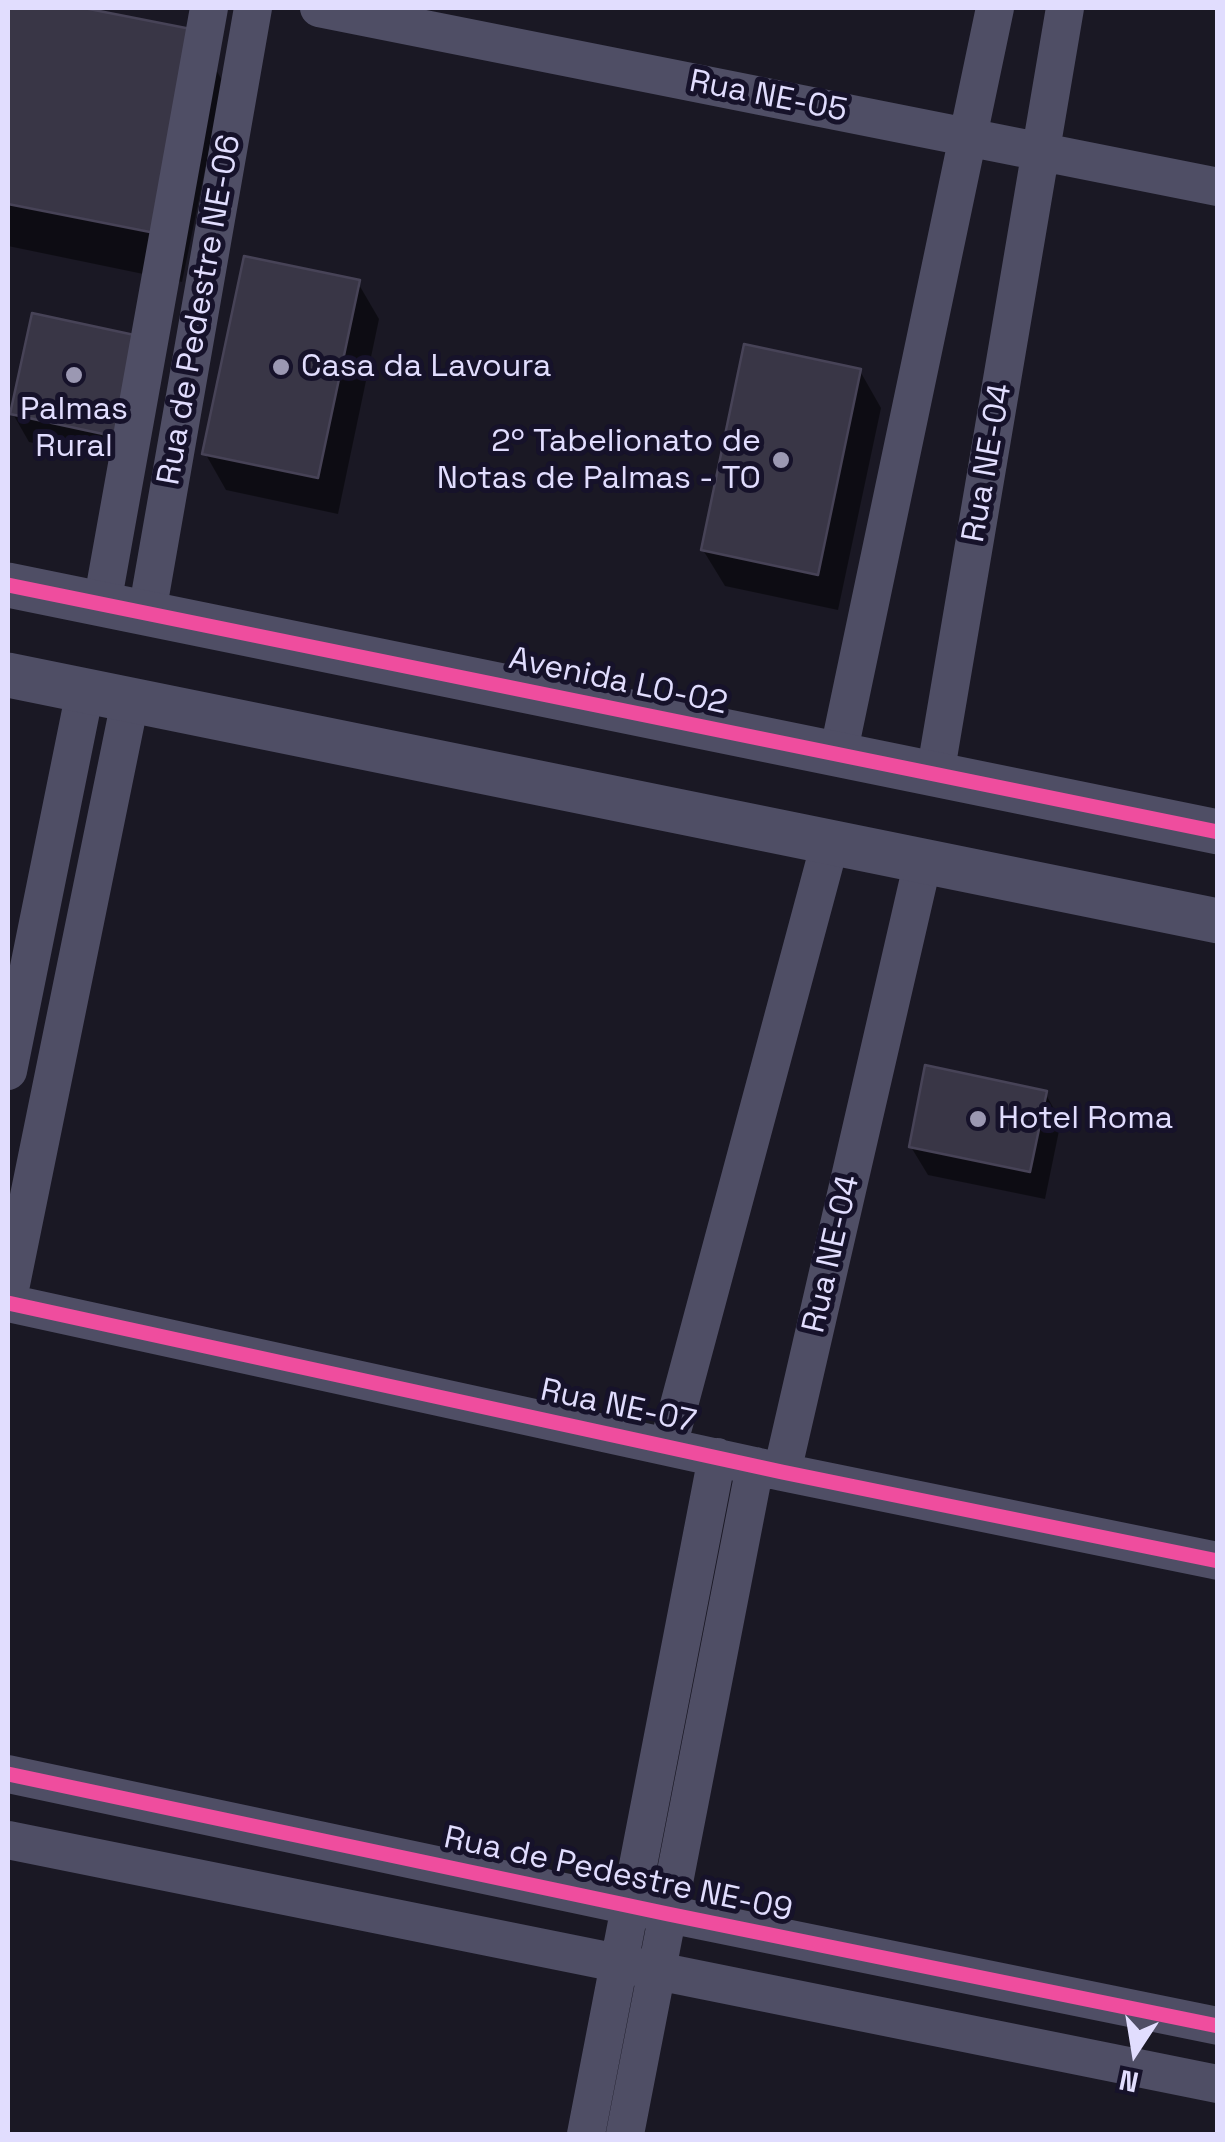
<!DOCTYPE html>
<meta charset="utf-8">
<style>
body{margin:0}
#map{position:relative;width:1225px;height:2142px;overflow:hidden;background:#1a1824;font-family:"Space Grotesk",sans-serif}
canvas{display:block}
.frame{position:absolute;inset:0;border:10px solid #e1ddfe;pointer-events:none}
.north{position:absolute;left:1085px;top:2002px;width:100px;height:100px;-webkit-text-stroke:8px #16122a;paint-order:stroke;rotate:192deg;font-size:28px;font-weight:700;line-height:40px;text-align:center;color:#e1ddfe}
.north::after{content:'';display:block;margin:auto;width:35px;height:45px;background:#e1ddfe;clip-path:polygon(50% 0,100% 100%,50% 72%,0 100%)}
</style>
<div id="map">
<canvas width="1225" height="2142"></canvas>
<div class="frame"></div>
<div class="north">N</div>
</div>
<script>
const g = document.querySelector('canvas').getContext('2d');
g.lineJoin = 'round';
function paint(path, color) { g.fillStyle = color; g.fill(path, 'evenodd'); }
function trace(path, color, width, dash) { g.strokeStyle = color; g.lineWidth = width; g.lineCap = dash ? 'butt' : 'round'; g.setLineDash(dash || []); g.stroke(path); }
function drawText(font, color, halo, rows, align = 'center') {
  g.font = font + ' "Space Grotesk",sans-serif'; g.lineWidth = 10; g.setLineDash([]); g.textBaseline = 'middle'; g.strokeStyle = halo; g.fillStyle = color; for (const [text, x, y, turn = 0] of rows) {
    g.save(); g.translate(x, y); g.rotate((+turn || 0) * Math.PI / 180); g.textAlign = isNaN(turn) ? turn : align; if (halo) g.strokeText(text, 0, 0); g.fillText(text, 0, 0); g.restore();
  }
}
paint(new Path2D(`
 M 8,8 L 71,8 L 195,32 L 223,82 L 182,282 L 8,246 Z
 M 358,283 L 379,319 L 338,514 L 226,490 L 205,453 Z
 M 137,338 L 133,464 L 29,442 L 13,414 Z
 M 860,371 L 881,408 L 838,610 L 725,586 L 703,550 Z
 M 1045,1093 L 1061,1121 L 1045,1199 L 928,1175 L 911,1147 Z`), '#0007');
const building = new Path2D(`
 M 8,8 L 84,8 L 196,30 L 155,233 L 8,204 Z
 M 244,256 L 360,280 L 318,478 L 202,454 Z
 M 32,313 L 139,336 L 117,437 L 10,414 Z
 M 744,344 L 861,369 L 818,575 L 701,550 Z
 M 925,1065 L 1047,1091 L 1030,1172 L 909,1147 Z`);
paint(building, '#393646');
trace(building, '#474357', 2.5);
trace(new Path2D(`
 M 319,8 L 1218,187
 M 102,604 L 209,8
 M 147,613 L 253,8
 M 838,755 L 995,8
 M 935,775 L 1065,8
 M 8,1071 L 85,691
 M 8,1299 L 130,701
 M 8,1303 L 782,1472 L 1218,1561
 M 668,1446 L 830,843
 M 782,1472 L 923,861
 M 8,1774 L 668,1914 L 1218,2026
 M 8,1840 L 1218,2084
 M 586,2134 L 717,1457
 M 625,2134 L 755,1466`), '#4f4e65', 38);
trace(new Path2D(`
 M 8,585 L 1218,832
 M 8,675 L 1218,921`), '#4f4e65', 45);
trace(new Path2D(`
 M 8,585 L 1218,832
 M 8,1303 L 782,1472 L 1218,1561
 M 8,1774 L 668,1914 L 1218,2026`), '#ef4d9e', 15);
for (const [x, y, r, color] of [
 [281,367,10,"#9b98b2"],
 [74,375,10,"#9b98b2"],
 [781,460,10,"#9b98b2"],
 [978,1119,10,"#9b98b2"]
]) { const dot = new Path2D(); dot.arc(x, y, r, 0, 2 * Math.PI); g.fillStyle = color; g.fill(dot); trace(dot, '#16122a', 4); }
drawText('32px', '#e1ddfe', '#16122a', [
 ["Rua NE-05",768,97,11],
 ["Rua de Pedestre NE-06",200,310,-80],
 ["Rua NE-04",988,463,-80],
 ["Avenida LO-02",618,682,12],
 ["Rua NE-04",832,1254,-77],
 ["Rua NE-07",618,1407,12],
 ["Rua de Pedestre NE-09",618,1875,12]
]);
drawText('32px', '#e1ddfe', '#16122a', [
 ["Casa da Lavoura",301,367],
 ["Palmas",74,410,"center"],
 ["Rural",74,447,"center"],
 ["2º Tabelionato de",761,442,"right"],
 ["Notas de Palmas - TO",761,479,"right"],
 ["Hotel Roma",998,1119]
], 'left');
</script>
